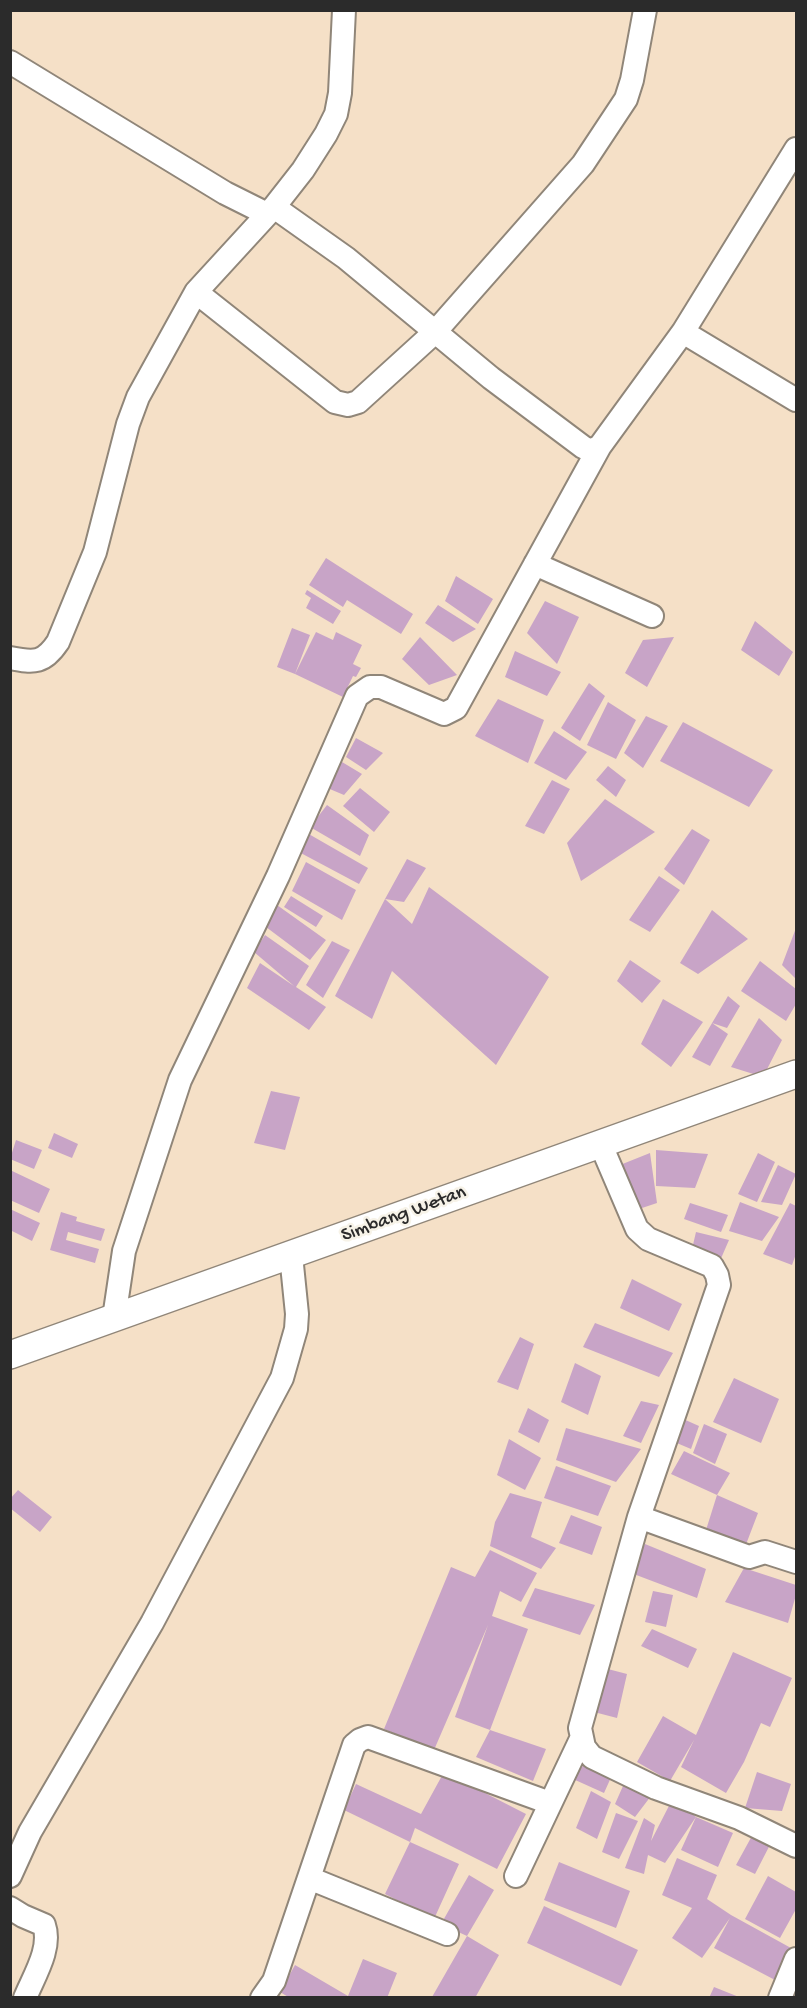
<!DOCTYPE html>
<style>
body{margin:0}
#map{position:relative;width:807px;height:2008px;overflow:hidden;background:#f5e0c7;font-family:"Gochi Hand",sans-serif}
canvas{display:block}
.frame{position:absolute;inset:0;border:12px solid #2b2b2b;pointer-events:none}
</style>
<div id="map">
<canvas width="807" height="2008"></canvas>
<div class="frame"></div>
</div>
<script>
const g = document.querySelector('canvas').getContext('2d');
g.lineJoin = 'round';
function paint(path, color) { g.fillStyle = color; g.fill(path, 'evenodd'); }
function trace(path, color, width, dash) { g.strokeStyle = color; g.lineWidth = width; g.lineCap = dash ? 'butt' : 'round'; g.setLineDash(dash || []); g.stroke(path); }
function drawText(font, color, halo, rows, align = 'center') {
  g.font = font + ' "Gochi Hand",sans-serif'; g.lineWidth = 5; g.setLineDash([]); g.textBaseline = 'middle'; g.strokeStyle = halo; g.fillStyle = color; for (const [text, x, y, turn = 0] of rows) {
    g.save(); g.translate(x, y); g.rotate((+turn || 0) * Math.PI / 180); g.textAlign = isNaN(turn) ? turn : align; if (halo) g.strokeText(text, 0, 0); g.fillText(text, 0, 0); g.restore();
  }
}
paint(new Path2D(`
 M 326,558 L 413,614 L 401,634 L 347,600 L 343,607 L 309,585 Z
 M 456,576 L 493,599 L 478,624 L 445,601 Z
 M 307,590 L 341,611 L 333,624 L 306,608 L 311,598 L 305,594 Z
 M 545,601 L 579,617 L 557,664 L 527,633 Z
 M 438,605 L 476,629 L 453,642 L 425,623 Z
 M 755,621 L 793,652 L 779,676 L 741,650 Z
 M 292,628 L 310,635 L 295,674 L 277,667 Z
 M 316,632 L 333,640 L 336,632 L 362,645 L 353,664 L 361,668 L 356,677 L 353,676 L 343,697 L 295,674 Z
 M 420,637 L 457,675 L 429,685 L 402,659 Z
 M 674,637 L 647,687 L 625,673 L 643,640 Z
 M 515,651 L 561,672 L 547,696 L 505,677 Z
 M 589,683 L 605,696 L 580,741 L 561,728 Z
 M 498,699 L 544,720 L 528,763 L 475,736 Z
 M 608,702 L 636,720 L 616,759 L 587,745 Z
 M 646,716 L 668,726 L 643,768 L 624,753 Z
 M 683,722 L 773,770 L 749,807 L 660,761 Z
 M 554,731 L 587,752 L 566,780 L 534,763 Z
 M 356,738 L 383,753 L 366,770 L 346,757 Z
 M 342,762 L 362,774 L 344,795 L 325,787 Z
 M 608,766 L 626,780 L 616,797 L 596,780 Z
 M 552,780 L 570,789 L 544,834 L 525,826 Z
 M 360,788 L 390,812 L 374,832 L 343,806 Z
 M 605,799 L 655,832 L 581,881 L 567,843 Z
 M 327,805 L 369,835 L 360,856 L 310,827 Z
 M 692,829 L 710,840 L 684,885 L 664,869 Z
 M 307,833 L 368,868 L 359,884 L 297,851 Z
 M 407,859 L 426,868 L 404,902 L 385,899 Z
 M 306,862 L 356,890 L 342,920 L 292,891 Z
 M 659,876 L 680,890 L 650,932 L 629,920 Z
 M 429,887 L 549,977 L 496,1065 L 392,971 L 372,1019 L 335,996 L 385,899 L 412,924 Z
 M 291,896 L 323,916 L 316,927 L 284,907 Z
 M 277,905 L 326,940 L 310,960 L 262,924 Z
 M 712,910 L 748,939 L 698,974 L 680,963 Z
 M 796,928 L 796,979 L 782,965 Z
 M 265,935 L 309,966 L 296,987 L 326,1007 L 309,1030 L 247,988 L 260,963 L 294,986 L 254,952 Z
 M 332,941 L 350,950 L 323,998 L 306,985 Z
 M 630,960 L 661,981 L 642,1003 L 617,981 Z
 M 760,961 L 796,989 L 796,1004 L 786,1021 L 741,991 Z
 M 728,996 L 740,1006 L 727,1028 L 712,1023 L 728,1034 L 710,1066 L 692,1057 Z
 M 663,999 L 703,1022 L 671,1067 L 641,1044 Z
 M 759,1018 L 782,1040 L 763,1077 L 731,1067 Z
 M 271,1091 L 300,1097 L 285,1150 L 254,1143 Z
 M 54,1133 L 78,1144 L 72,1158 L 48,1148 Z
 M 16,1140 L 42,1150 L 34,1169 L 10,1159 Z
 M 656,1150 L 708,1154 L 695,1188 L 656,1186 Z
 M 650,1153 L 657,1203 L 636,1210 L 620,1165 Z
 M 758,1153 L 775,1162 L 757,1202 L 738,1194 Z
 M 778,1165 L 796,1174 L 782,1205 L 761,1202 Z
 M 10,1170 L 50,1189 L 39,1213 L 10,1200 Z
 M 740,1202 L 779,1217 L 762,1241 L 729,1231 Z
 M 690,1203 L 728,1215 L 721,1232 L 684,1219 Z
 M 790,1203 L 796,1206 L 796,1254 L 792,1265 L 763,1254 Z
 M 10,1209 L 40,1223 L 32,1241 L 10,1230 Z
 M 61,1212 L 77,1217 L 76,1221 L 105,1229 L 101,1241 L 68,1232 L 66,1240 L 99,1249 L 95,1263 L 50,1250 Z
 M 696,1232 L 729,1240 L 719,1263 L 692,1249 Z
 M 632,1279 L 682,1304 L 669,1331 L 620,1308 Z
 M 595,1323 L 673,1353 L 659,1377 L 583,1347 Z
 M 520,1337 L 534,1344 L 518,1390 L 497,1382 Z
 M 575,1363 L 601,1376 L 588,1415 L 561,1402 Z
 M 734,1378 L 779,1399 L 761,1443 L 713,1422 Z
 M 641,1401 L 659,1405 L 641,1443 L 623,1436 Z
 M 528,1408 L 549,1420 L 539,1443 L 518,1432 Z
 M 681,1418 L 699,1426 L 691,1449 L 672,1441 Z
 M 704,1424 L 727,1434 L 715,1464 L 693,1453 Z
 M 566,1428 L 641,1449 L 616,1482 L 556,1460 Z
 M 509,1439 L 541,1458 L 525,1490 L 497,1475 Z
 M 684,1451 L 730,1473 L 717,1495 L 671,1474 Z
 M 556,1466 L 611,1486 L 598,1516 L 544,1498 Z
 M 18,1490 L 52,1517 L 40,1532 L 10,1508 L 10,1499 Z
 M 510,1493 L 542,1502 L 531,1537 L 556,1548 L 541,1569 L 490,1546 L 495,1522 Z
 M 717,1495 L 758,1513 L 745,1547 L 706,1530 Z
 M 571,1515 L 602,1527 L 592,1555 L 559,1543 Z
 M 645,1544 L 706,1569 L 697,1598 L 631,1573 Z
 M 490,1550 L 537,1573 L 521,1602 L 500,1591 L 492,1616 L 528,1629 L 490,1730 L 546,1749 L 533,1781 L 476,1757 L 490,1730 L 455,1717 L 488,1625 L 434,1750 L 384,1729 L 451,1567 L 475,1577 Z
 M 744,1568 L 796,1585 L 796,1595 L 788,1623 L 725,1602 Z
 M 535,1588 L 595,1605 L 580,1635 L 522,1616 Z
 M 653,1591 L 673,1595 L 666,1627 L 645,1622 Z
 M 652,1629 L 697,1649 L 688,1668 L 641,1646 Z
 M 733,1652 L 792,1678 L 770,1727 L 761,1723 L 744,1762 L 726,1793 L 681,1767 L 694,1740 L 670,1781 L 637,1762 L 663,1716 L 696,1735 Z
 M 604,1668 L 627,1674 L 617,1718 L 594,1712 Z
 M 588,1759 L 613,1773 L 604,1793 L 573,1779 Z
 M 444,1772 L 526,1814 L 497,1869 L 415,1828 L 410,1842 L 344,1810 L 356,1784 L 421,1814 Z
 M 757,1772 L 791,1784 L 782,1811 L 745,1808 Z
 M 627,1777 L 651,1796 L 635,1817 L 615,1804 Z
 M 591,1791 L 611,1802 L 597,1839 L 576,1828 Z
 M 673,1798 L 696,1817 L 733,1833 L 718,1867 L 681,1850 L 696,1817 L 665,1863 L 648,1855 L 644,1874 L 625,1868 L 644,1818 L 655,1825 L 651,1841 Z
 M 616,1813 L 638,1821 L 619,1859 L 602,1852 Z
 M 753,1834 L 774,1837 L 755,1874 L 736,1865 Z
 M 410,1842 L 459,1864 L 434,1919 L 385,1894 Z
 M 677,1858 L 717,1875 L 707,1899 L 731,1915 L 791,1948 L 775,1980 L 714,1948 L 730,1918 L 702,1958 L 672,1938 L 692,1908 L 662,1895 Z
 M 559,1862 L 630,1891 L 616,1928 L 544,1900 Z
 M 469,1875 L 494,1890 L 467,1936 L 441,1924 Z
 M 768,1876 L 796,1892 L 796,1909 L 780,1938 L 745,1919 Z
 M 544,1906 L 638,1950 L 621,1986 L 527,1943 Z
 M 467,1936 L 499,1955 L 475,1998 L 434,1998 L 432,1997 Z
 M 363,1959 L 397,1973 L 387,1998 L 290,1998 L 280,1992 L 295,1965 L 348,1996 Z
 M 714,1987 L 739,1997 L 739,1998 L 709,1998 Z`), '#c8a4c7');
const minor = new Path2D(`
 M 10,62 L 225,193 L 267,214
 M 274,207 L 346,258 L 491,378 L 583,447 C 590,451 593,450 600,446 L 683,332 L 796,149
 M 196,292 L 335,402 L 348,405 L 358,402 L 435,332 L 583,164 L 626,99 L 632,80 L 645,10
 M 683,332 L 796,400
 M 535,564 L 652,616
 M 10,658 C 35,663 44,663 58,642 L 95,552 L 128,424 L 138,397 L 196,292 L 274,207 L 303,170 L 326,134 L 336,114 L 340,93 L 344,10
 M 601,1145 L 637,1229 L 648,1239 L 712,1266 L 717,1275 L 719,1285 L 639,1517 L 580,1728 L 584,1747 L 592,1757 L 656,1788 L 739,1818 L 796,1846
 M 114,1318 L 124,1251 L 180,1080 L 278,876 L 357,696 L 370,687 L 381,687 L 444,714 L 456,708 L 600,446
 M 639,1517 L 749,1557 L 765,1552 L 796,1562
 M 10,1876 L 30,1832 L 152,1623 L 282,1378 L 296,1329 L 297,1314 L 291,1255
 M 516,1876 L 581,1739
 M 309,1878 L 447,1934
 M 10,1908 L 23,1916 L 44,1925 C 52,1948 34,1976 25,1998
 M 262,1998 L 274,1981 L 354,1745 L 360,1740 L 368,1737 L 550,1803
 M 780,1998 L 796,1959`);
const tertiary = new Path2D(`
 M 10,1355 L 796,1074`);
trace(minor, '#908679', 26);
trace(tertiary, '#908679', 30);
trace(minor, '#fff', 22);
trace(tertiary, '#fff', 27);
drawText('20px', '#2b2b2b', '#f7f3e8', [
 ["Simbang Wetan",404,1215,-20]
]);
</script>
